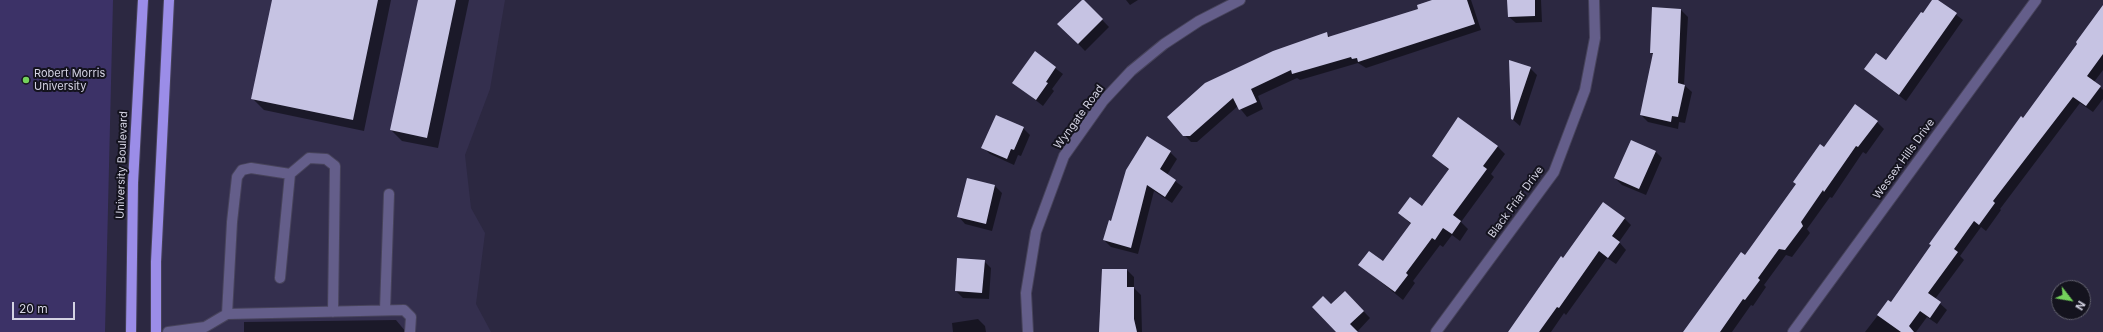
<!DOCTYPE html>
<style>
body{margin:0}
#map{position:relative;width:2103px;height:332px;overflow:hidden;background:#2c2841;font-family:Inter,sans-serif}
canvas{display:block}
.north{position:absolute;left:2051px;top:280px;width:40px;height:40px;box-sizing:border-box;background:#14131e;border:1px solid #61606d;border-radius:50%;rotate:121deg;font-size:11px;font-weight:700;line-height:16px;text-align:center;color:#d4d3e3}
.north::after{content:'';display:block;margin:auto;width:14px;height:18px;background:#74d25b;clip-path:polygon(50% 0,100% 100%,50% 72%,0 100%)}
.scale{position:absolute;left:12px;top:302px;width:63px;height:18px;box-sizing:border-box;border:2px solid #d4d3e3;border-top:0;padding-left:5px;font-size:12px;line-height:14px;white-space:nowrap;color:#d4d3e3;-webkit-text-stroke:3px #14131e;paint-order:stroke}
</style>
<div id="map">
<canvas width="2103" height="332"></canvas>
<div class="north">N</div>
<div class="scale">20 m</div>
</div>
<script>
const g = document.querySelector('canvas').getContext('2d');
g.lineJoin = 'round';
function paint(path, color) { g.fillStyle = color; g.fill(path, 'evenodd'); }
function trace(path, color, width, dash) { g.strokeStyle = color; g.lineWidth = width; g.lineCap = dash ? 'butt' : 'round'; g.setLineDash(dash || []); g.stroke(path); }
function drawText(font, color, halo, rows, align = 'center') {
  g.font = font + ' Inter,sans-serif'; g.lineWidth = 4; g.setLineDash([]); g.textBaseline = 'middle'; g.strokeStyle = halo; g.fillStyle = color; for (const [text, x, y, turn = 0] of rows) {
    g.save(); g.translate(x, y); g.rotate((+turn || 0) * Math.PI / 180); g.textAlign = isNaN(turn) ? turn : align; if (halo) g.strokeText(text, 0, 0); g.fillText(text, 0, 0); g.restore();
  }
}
paint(new Path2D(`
 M 169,0 L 505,0 L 490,89 L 465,155 L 471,208 L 485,233 L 476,304 L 491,332 L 156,332 Z`), '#342f4e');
paint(new Path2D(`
 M 0,0 L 113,0 L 105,332 L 0,332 Z`), '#3c3267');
paint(new Path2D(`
 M 273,0 L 391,0 L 364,131 L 264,110 L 253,99 Z
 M 419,0 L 469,0 L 438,148 L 402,141 L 391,130 Z
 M 1083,0 L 1109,27 L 1085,51 L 1059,24 Z
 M 1126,0 L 1138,0 L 1130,5 Z
 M 1438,0 L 1471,0 L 1481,30 L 1366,68 L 1358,63 L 1300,80 L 1297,78 L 1258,96 L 1263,109 L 1247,117 L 1238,106 L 1197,142 L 1191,142 L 1168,117 L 1327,34 L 1330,37 L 1419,10 Z
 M 1508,0 L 1541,0 L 1542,22 L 1516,23 L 1509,17 Z
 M 1933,0 L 1937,0 L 1963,20 L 1906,101 L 1865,69 L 1886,62 Z
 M 1681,10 L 1688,17 L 1684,85 L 1692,92 L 1685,123 L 1679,122 L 1678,129 L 1648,122 L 1641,115 L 1654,55 L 1651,53 Z
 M 2103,10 L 2103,70 L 2094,82 L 2103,90 L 2103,99 L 2093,112 L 2080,103 L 2000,209 L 2001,210 L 1986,231 L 1981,227 L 1960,256 L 1964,260 L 1935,299 L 1947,310 L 1937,324 L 1927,317 L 1916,332 L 1865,332 L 1889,301 L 1891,304 Z
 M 1035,53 L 1063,74 L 1052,89 L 1054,91 L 1043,106 L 1014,83 Z
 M 1530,68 L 1537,75 L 1520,126 L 1512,119 Z
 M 1877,122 L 1884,129 L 1866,154 L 1863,152 L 1832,198 L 1830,197 L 1807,229 L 1810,233 L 1792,257 L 1786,255 L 1764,285 L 1766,287 L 1753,306 L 1751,305 L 1732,332 L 1684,332 L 1745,256 L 1824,148 Z
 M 1023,128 L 1030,135 L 1021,156 L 1018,155 L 1014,165 L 990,154 L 983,147 Z
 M 1147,138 L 1170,152 L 1177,159 L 1167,175 L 1183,187 L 1172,203 L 1154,191 L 1138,254 L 1111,247 L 1104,240 Z
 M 1497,146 L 1505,154 L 1491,174 L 1494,177 L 1461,222 L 1468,229 L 1460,241 L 1452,235 L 1443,247 L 1440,245 L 1413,281 L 1415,283 L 1403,300 L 1360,265 L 1383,262 L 1411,224 L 1399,213 L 1422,208 L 1449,170 L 1434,156 Z
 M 1655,151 L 1662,158 L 1646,195 L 1622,185 L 1615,178 Z
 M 968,179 L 995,186 L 1002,193 L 992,231 L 965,224 L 959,217 Z
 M 1624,218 L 1631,225 L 1619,242 L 1626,250 L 1616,264 L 1607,258 L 1566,315 L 1564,313 L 1551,332 L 1509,332 L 1563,259 Z
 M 984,261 L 991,268 L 989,299 L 963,298 L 956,291 Z
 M 1127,270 L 1134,277 L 1134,288 L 1141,295 L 1142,332 L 1100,332 Z
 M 1345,292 L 1370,318 L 1357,332 L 1337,332 L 1331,306 Z
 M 978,319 L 985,326 L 986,332 L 953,332 L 952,323 Z
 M 396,320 L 406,332 L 244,332 L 244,322 Z`), '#0007');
paint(new Path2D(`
 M 272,0 L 378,0 L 353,120 L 251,99 Z
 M 418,0 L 456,0 L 427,138 L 390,130 Z
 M 1082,0 L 1084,0 L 1103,19 L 1078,44 L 1057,24 Z
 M 1432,0 L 1467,0 L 1475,24 L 1358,62 L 1357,58 L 1352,59 L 1351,57 L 1292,74 L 1291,70 L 1251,89 L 1257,102 L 1239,110 L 1233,98 L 1190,136 L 1183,136 L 1167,117 L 1205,83 L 1273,51 L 1327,32 L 1328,37 L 1418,9 L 1417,5 Z
 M 1507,0 L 1535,0 L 1535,16 L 1508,17 Z
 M 1932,0 L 1938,0 L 1957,13 L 1899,95 L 1864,69 L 1876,53 L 1886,60 L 1921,12 L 1923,13 Z
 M 2103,5 L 2103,54 L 2087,76 L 2101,86 L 2086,106 L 2073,97 L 1993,201 L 1995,203 L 1979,225 L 1974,221 L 1954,249 L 1958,252 L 1928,293 L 1941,302 L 1930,318 L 1920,311 L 1909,326 L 1914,332 L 1901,332 L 1877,315 L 1888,300 L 1891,302 L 1931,245 L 1929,244 L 2021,116 L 2023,118 L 2077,44 L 2076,42 Z
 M 1652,7 L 1681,9 L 1678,83 L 1685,85 L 1678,117 L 1672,116 L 1671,122 L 1640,115 L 1653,53 L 1650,53 Z
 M 1035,51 L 1056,67 L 1046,82 L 1048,83 L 1036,100 L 1012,83 Z
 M 1509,60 L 1531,67 L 1513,120 L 1511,119 Z
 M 1855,104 L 1878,121 L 1858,147 L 1856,146 L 1824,192 L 1823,190 L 1801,222 L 1803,226 L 1785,250 L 1779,249 L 1758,278 L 1760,280 L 1745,300 L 1743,299 L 1720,332 L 1683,332 L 1741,252 L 1745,255 L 1796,184 L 1793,182 L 1820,144 L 1824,147 Z
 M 996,115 L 1024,127 L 1014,150 L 1011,149 L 1007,159 L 981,148 Z
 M 1458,117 L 1498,146 L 1483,166 L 1487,169 L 1453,215 L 1461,221 L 1452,234 L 1443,228 L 1435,240 L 1432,238 L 1406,273 L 1408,275 L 1395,292 L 1358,265 L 1369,251 L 1383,261 L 1411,223 L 1398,213 L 1410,197 L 1422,206 L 1449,169 L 1432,156 Z
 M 1147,136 L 1171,151 L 1160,169 L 1176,180 L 1165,197 L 1147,185 L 1131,248 L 1103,240 L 1109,220 L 1111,221 L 1126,170 Z
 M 1631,140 L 1656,151 L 1639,189 L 1614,178 Z
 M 967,178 L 995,185 L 986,224 L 957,217 Z
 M 1603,202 L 1625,218 L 1612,236 L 1620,242 L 1608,258 L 1599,251 L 1559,308 L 1557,307 L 1539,332 L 1508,332 L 1561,256 L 1563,258 Z
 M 957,258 L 985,260 L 982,293 L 955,291 Z
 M 1102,269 L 1127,269 L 1127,287 L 1134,287 L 1134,319 L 1137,332 L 1099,332 Z
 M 1345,291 L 1364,311 L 1350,324 L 1358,332 L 1336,332 L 1312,307 L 1323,296 L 1331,304 Z`), '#c6c3e3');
const minor = new Path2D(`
 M 280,278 L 290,174 L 309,158 L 326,159 L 335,166 L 333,312
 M 385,310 L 389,194
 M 227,314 L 232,222 L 237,177 L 242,170 L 251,168 L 290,174
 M 168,332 L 205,327 L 227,314 L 404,310 L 411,317 L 410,332
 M 1028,332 L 1026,293 L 1036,232 L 1064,156 L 1103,101 L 1131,71 L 1164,44 L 1199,21 L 1240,0
 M 1436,332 L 1554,172 L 1585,90 L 1595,38 L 1594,0
 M 1793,332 L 2036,0`);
const major = new Path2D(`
 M 131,332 L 133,183 L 143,0
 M 156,332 L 156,262 L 169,0`);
trace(minor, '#47435b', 12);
trace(major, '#47435b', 12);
trace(minor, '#645e8a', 10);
trace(major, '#9b8de8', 10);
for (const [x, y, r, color] of [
 [26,80,4,"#74d25b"]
]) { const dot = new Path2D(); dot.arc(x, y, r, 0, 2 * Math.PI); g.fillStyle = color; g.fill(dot); trace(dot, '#14131e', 1.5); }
drawText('11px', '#d4d3e3', '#14131e', [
 ["Robert Morris",34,74],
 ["University",34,87]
], 'left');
drawText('11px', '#d4d3e3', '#14131e', [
 ["Wyngate Road",1079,117,-54],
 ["Wessex Hills Drive",1904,159,-54],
 ["University Boulevard",122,165,-88],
 ["Black Friar Drive",1516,202,-54]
]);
</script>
